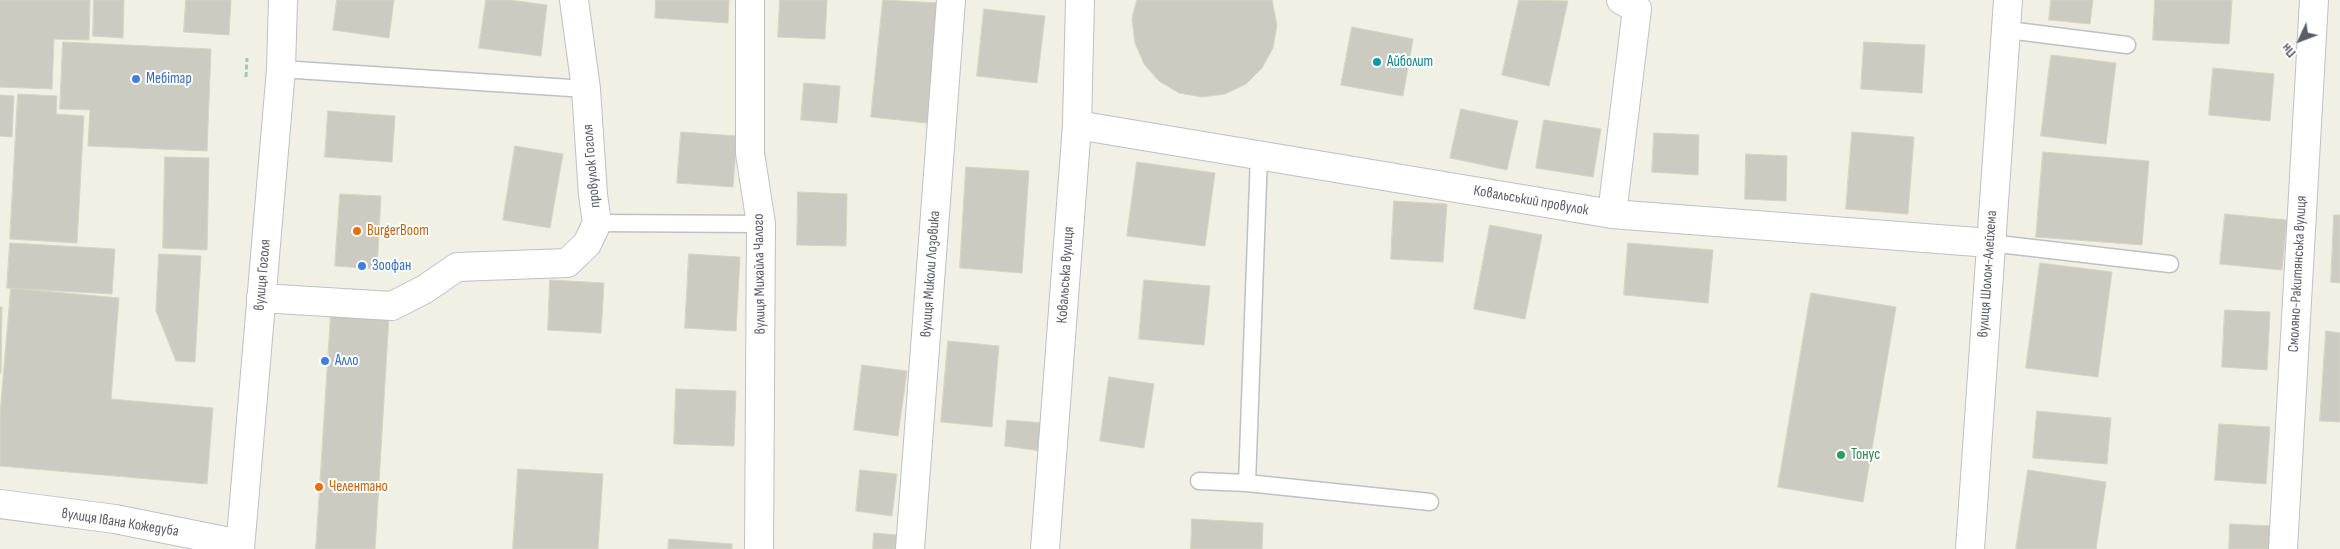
<!DOCTYPE html>
<meta charset="utf-8">
<style>
body{margin:0}
#map{position:relative;width:2340px;height:549px;overflow:hidden;background:#f0f0e4;font-family:"Sofia Sans Condensed",sans-serif}
canvas{display:block}
.north{position:absolute;left:2275px;top:15px;width:50px;height:50px;-webkit-text-stroke:4px #fff;paint-order:stroke;rotate:227deg;font-size:14px;font-weight:700;line-height:20px;text-align:center;color:#5c5e67}
.north::after{content:'';display:block;margin:auto;width:18px;height:22px;background:#5c5e67;clip-path:polygon(50% 0,100% 100%,50% 72%,0 100%)}
</style>
<div id="map">
<canvas width="2340" height="549"></canvas>
<div class="north">Пн</div>
</div>
<script>
const g = document.querySelector('canvas').getContext('2d');
g.lineJoin = 'round';
function paint(path, color) { g.fillStyle = color; g.fill(path, 'evenodd'); }
function trace(path, color, width, dash) { g.strokeStyle = color; g.lineWidth = width; g.lineCap = dash ? 'butt' : 'round'; g.setLineDash(dash || []); g.stroke(path); }
function drawText(font, color, halo, rows, align = 'center') {
  g.font = font + ' "Sofia Sans Condensed",sans-serif'; g.lineWidth = 4; g.setLineDash([]); g.textBaseline = 'middle'; g.strokeStyle = halo; g.fillStyle = color; for (const [text, x, y, turn = 0] of rows) {
    g.save(); g.translate(x, y); g.rotate((+turn || 0) * Math.PI / 180); g.textAlign = isNaN(turn) ? turn : align; if (halo) g.strokeText(text, 0, 0); g.fillText(text, 0, 0); g.restore();
  }
}
const building = new Path2D(`
 M 0,0 L 90,0 L 89,40 L 54,39 L 52,89 L 0,87 Z
 M 94,0 L 124,0 L 123,38 L 93,36 Z
 M 186,0 L 231,0 L 229,35 L 184,32 Z
 M 337,0 L 394,0 L 389,38 L 333,30 Z
 M 486,0 L 510,0 L 547,5 L 541,56 L 479,48 Z
 M 656,0 L 729,0 L 728,23 L 655,18 Z
 M 780,0 L 827,0 L 825,39 L 778,37 Z
 M 883,0 L 940,3 L 927,123 L 871,117 Z
 M 1137,0 L 1272,0 L 1277,25 L 1273,48 L 1262,68 L 1246,84 L 1225,94 L 1202,97 L 1179,93 L 1159,81 L 1144,64 L 1135,43 L 1132,19 Z
 M 1519,0 L 1568,1 L 1549,86 L 1502,75 Z
 M 2051,0 L 2093,0 L 2090,24 L 2049,20 Z
 M 2155,0 L 2232,0 L 2229,44 L 2153,40 Z
 M 984,9 L 1045,16 L 1037,83 L 977,76 Z
 M 1352,27 L 1413,39 L 1403,96 L 1341,85 Z
 M 63,42 L 211,49 L 207,151 L 88,146 L 90,110 L 60,109 Z
 M 1864,42 L 1925,45 L 1922,93 L 1861,89 Z
 M 2051,55 L 2116,63 L 2106,144 L 2041,136 Z
 M 2213,68 L 2274,74 L 2270,121 L 2209,115 Z
 M 804,83 L 840,86 L 837,123 L 801,120 Z
 M 18,94 L 57,96 L 56,114 L 84,116 L 77,243 L 10,239 Z
 M 0,95 L 14,96 L 12,137 L 0,136 Z
 M 1461,109 L 1518,121 L 1507,170 L 1450,158 Z
 M 328,111 L 395,116 L 392,162 L 325,157 Z
 M 1544,120 L 1601,129 L 1593,177 L 1536,168 Z
 M 681,132 L 737,136 L 733,187 L 677,183 Z
 M 1852,132 L 1914,137 L 1908,214 L 1846,209 Z
 M 1654,133 L 1699,135 L 1698,175 L 1652,172 Z
 M 515,146 L 563,154 L 550,228 L 503,220 Z
 M 2043,152 L 2149,161 L 2142,245 L 2036,237 Z
 M 1746,154 L 1787,156 L 1786,201 L 1745,199 Z
 M 165,157 L 209,158 L 207,250 L 163,248 Z
 M 1137,162 L 1215,173 L 1205,246 L 1127,236 Z
 M 966,167 L 1029,171 L 1022,273 L 960,268 Z
 M 798,192 L 847,194 L 846,246 L 797,245 Z
 M 340,194 L 381,196 L 377,269 L 335,266 Z
 M 1394,201 L 1447,204 L 1443,262 L 1391,259 Z
 M 2225,214 L 2287,220 L 2282,270 L 2220,264 Z
 M 2334,215 L 2340,215 L 2340,283 L 2331,282 Z
 M 1490,225 L 1542,235 L 1525,319 L 1474,309 Z
 M 10,243 L 115,249 L 112,294 L 7,288 Z
 M 1628,243 L 1713,250 L 1708,303 L 1624,295 Z
 M 159,254 L 201,256 L 195,362 L 176,361 L 156,311 Z
 M 689,254 L 740,257 L 736,331 L 685,328 Z
 M 2040,263 L 2112,272 L 2098,377 L 2026,368 Z
 M 550,280 L 604,283 L 601,333 L 548,330 Z
 M 1144,280 L 1210,286 L 1204,345 L 1139,339 Z
 M 11,288 L 119,298 L 111,399 L 213,408 L 207,484 L 0,466 L 0,415 Z
 M 1811,293 L 1896,307 L 1863,502 L 1778,487 Z
 M 0,307 L 2,307 L 1,373 L 0,373 Z
 M 2225,310 L 2270,312 L 2267,370 L 2222,367 Z
 M 331,313 L 389,316 L 375,549 L 316,549 Z
 M 2326,331 L 2340,333 L 2340,422 L 2320,421 Z
 M 948,341 L 999,346 L 992,427 L 941,422 Z
 M 862,365 L 907,371 L 898,436 L 854,430 Z
 M 1109,377 L 1154,384 L 1144,448 L 1100,441 Z
 M 676,389 L 736,391 L 734,446 L 674,444 Z
 M 2037,411 L 2111,418 L 2107,464 L 2033,458 Z
 M 1007,420 L 1044,423 L 1041,451 L 1005,446 Z
 M 2219,424 L 2270,427 L 2266,484 L 2215,480 Z
 M 518,469 L 603,474 L 598,549 L 513,549 Z
 M 860,470 L 897,474 L 892,516 L 856,511 Z
 M 2028,470 L 2106,482 L 2096,549 L 2016,549 Z
 M 1192,519 L 1263,523 L 1262,549 L 1191,549 Z
 M 2230,524 L 2273,526 L 2272,549 L 2229,549 Z
 M 874,533 L 898,535 L 897,549 L 873,549 Z
 M 669,539 L 732,544 L 732,549 L 668,549 Z`);
paint(building, '#cbcbc1');
trace(building, '#d6d4c2', 1);
const service = new Path2D(`
 M 2008,30 L 2127,45
 M 281,69 L 586,89
 M 597,223 L 761,224
 M 1990,243 L 2170,264
 M 1199,481 L 1247,483 L 1430,502
 M 1247,483 L 1259,155`);
const minor = new Path2D(`
 M 750,0 L 750,153 L 761,224 L 759,549
 M 1077,125 L 1612,214 L 1990,243
 M 1612,214 L 1637,9 L 1621,0
 M 261,298 L 392,306 L 425,289 L 457,267 L 567,263 L 587,244 L 597,223 L 593,195 L 586,89 L 574,0
 M 0,504 L 115,519 L 240,544
 M 910,549 L 951,0
 M 1045,549 L 1077,125 L 1080,0
 M 1970,549 L 2008,0
 M 2283,549 L 2314,0`);
const tertiary = new Path2D(`
 M 240,549 L 281,69 L 283,0`);
trace(service, '#bec0c7', 19);
trace(minor, '#bec0c7', 30);
trace(tertiary, '#bec0c7', 30);
trace(new Path2D(`
 M 246,77 L 247,58`), '#96ccb2', 3, [5, 2.5]);
trace(service, '#fff', 16);
trace(minor, '#fff', 28);
trace(tertiary, '#fff', 28);
for (const [x, y, r, color] of [
 [1377,62,5,"#0f9aa8"],
 [136,79,5,"#3f7fe0"],
 [357,231,5,"#e8710a"],
 [362,266,5,"#3f7fe0"],
 [325,361,5,"#3f7fe0"],
 [1841,455,5,"#2e9e5b"],
 [319,487,5,"#e8710a"]
]) { const dot = new Path2D(); dot.arc(x, y, r, 0, 2 * Math.PI); g.fillStyle = color; g.fill(dot); trace(dot, '#fff', 2); }
drawText('15px', '#0d838f', '#fff', [
 ["Айболит",1387,62]
], 'left');
drawText('15px', '#366cbe', '#fff', [
 ["Мебітар",146,79],
 ["Зоофан",372,266],
 ["Алло",335,361]
], 'left');
drawText('15px', '#5c5e67', '#fff', [
 ["провулок Гоголя",592,166,-95],
 ["Ковальський провулок",1531,201,10],
 ["вулиця Михайла Чалого",760,274,-91],
 ["вулиця Миколи Лозовика",931,274,-86],
 ["вулиця Шолом-Алейхема",1988,274,-86],
 ["Смоляно-Ракитянська вулиця",2298,274,-87],
 ["вулиця Гоголя",263,275,-85],
 ["Ковальська вулиця",1066,275,-86],
 ["вулиця Івана Кожедуба",120,523,9]
]);
drawText('15px', '#c56008', '#fff', [
 ["BurgerBoom",367,231],
 ["Челентано",329,487]
], 'left');
drawText('15px', '#27864d', '#fff', [
 ["Тонус",1851,455]
], 'left');
</script>
